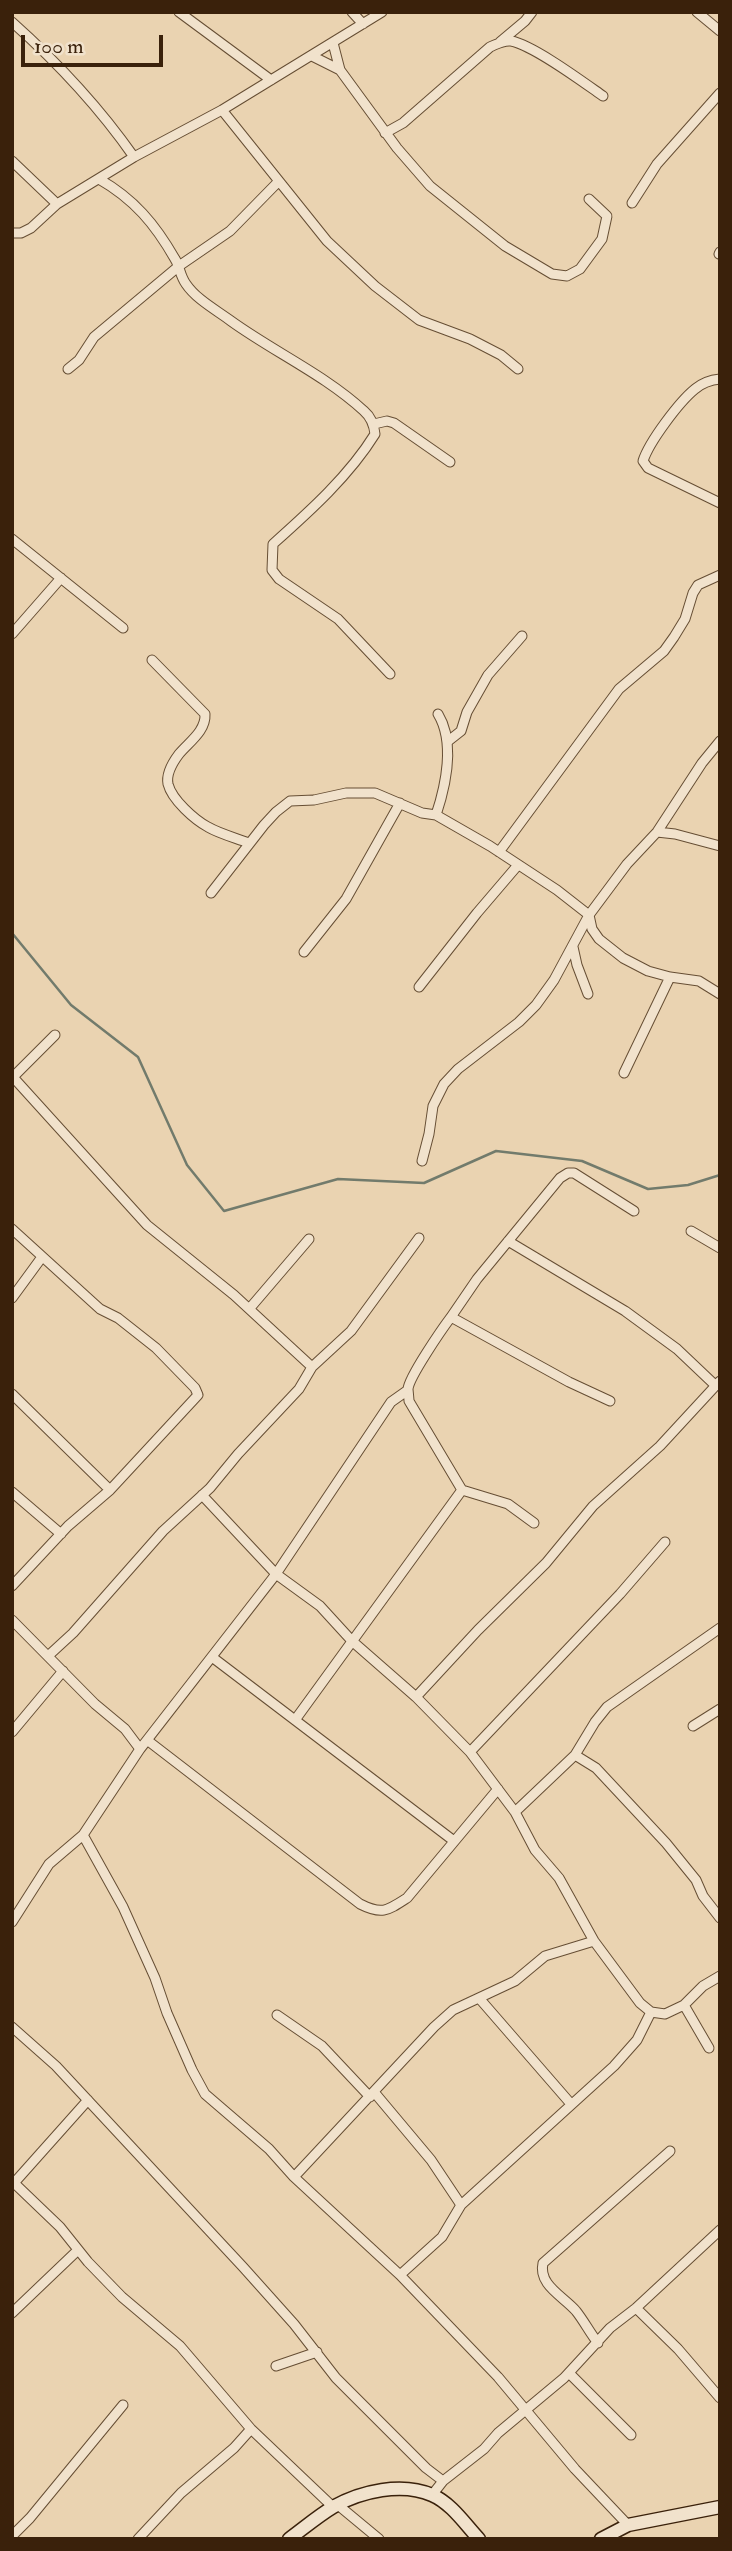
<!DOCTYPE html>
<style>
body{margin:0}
#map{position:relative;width:732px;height:2551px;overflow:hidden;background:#ead3b1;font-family:"IM FELL Double Pica",serif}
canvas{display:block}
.frame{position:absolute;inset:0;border:14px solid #3a210b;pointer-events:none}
.scale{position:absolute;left:21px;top:35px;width:142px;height:32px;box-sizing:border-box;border:4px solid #3a210b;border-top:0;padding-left:9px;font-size:21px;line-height:24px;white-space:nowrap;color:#3a210b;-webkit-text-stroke:5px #f1e2cc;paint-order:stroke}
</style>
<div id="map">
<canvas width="732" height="2551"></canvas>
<div class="frame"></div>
<div class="scale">100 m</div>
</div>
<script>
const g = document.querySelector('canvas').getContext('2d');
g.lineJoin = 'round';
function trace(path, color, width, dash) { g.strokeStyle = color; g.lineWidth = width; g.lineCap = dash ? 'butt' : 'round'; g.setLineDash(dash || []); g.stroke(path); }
trace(new Path2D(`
 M 12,933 L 71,1005 L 138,1057 L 187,1165 L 224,1211 L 338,1179 L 424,1183 L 496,1151 L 582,1161 L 648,1189 L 688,1185 L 720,1175`), '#727b6c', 2.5);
const street = new Path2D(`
 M 179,12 L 271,80
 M 352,12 L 363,24
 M 697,12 L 720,31
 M 12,22 C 58,63 99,107 134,157
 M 500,42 L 525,21 L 532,12
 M 333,43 L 340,70 L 397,148 L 430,186 L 505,246 L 552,274 L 567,276 L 580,269 L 602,239 L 607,216 L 589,199
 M 312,56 L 340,70
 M 222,110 L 327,241 L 375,286 L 419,320 L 470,339 L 501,355 L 518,369
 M 385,133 L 403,123 L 490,47 C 497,44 503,40 511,41 C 533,45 583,82 603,96
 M 12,161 L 57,204
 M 99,179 C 134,199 155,224 175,259 C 180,267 180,276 186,284 C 196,299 216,310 231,321 C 274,352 325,375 364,411 C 371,417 374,425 375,434 C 349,476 310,511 273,544 L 272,570 L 279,579 L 338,619 L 390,674
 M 632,203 L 657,164 L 720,93
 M 12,233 L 21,233 L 31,228 L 57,204 L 134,157 L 222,110 L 382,12
 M 719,254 L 720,252
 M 68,369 L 79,360 L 94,337 L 179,266 L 230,231 L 278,182
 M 720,379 C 710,380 702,383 695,389 C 679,402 649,442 643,461 L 648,468 L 720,503
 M 374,424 L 387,421 L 394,423 L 450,462
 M 12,539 L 123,628
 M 12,634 L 61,578
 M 152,660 L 205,714 C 206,731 189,742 179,754 C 173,762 166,774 168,784 C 172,800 195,820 208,827 C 220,834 236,838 249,843
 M 447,742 L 461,731 L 467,712 L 488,675 L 522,636
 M 436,815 C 446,785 455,742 438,714
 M 657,832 L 675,834 L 720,846
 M 499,852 L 619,689 L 664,651 L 674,637 L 685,619 L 693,593 L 698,585 L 720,575
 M 211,893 L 264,825 L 276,812 L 290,801 L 314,800 L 346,793 L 375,793 L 422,813 L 436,815 L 490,846 L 557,890 L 589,915 L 592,929 L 599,939 L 623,958 L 648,971 L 670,977 L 699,981 L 720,994
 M 573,947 L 577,965 L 588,994
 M 304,952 L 346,899 L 400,803
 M 419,987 L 477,913 L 518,865
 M 624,1073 L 670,977
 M 12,1076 L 147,1225 L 234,1295 L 312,1367
 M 13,1077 L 55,1035
 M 422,1161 L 429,1134 L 433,1106 L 444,1084 L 458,1069 L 519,1022 L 536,1005 L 554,980 L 589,915 L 627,864 L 657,832 L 702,763 L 720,741
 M 12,1229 L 100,1309 L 118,1318 L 156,1348 L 195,1388 L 198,1395 L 110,1490 L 68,1526 L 12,1586
 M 691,1231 L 720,1248
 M 508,1241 L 625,1311 L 677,1349 L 716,1386
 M 12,1298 L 42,1257
 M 250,1308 L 309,1239
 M 451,1317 L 477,1279 L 560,1178 L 568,1173 L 574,1173 L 634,1211
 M 12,1394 L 110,1490
 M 12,1492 L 61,1534
 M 202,1495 L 276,1574 L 320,1606 L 352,1641 L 416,1697 L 470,1752 L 515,1812 L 535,1850 L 559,1878 L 594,1941 L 640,2003 L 651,2012 L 665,2014 L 684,2005 L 703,1986 L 720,1976
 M 534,1523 L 508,1504 L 462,1490 L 409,1401 C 409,1399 408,1390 408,1389 C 409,1377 442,1329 451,1317 L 569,1382 L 610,1401
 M 12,1620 L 95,1704 L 125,1729 L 140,1749
 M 48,1656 L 73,1633 L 163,1531 L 210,1488 L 238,1454 L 299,1389 L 312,1367 L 351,1331 L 419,1238
 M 212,1657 L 454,1841
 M 416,1697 L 478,1630 L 546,1563 L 593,1506 L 660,1446 L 720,1381
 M 295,1720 L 462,1490
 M 693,1726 L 720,1709
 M 12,1732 L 63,1671
 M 147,1740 L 360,1904 C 382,1915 387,1911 407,1898 L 498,1789
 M 470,1752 L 620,1594 L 665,1542
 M 575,1755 L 596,1768 L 666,1843 L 696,1880 L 703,1896 L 720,1918
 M 515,1812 L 575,1755 L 595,1722 L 607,1707 L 720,1628
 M 83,1835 L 123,1907 L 155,1978 L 167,2013 L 192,2070 L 205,2094 L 269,2149 L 294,2177 L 400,2275 L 498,2377 L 575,2469 L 628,2525
 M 12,1922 L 49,1864 L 83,1835 L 140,1749 L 276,1574 L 391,1402 L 408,1390
 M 479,1998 L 571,2104
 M 684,2005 L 709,2048
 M 277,2015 L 322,2046 L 370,2097
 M 12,2027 L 56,2066 L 243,2267 L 294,2324 L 336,2378 L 426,2468 L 443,2481
 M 374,2092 L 431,2160 L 461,2205
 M 294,2177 L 434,2027 L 453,2010 L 515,1981 L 545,1956 L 594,1941
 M 12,2181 L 60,2227 L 88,2262 L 122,2297 L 180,2346 L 251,2429 L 333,2507
 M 14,2183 L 88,2100
 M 400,2275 L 442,2237 L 461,2205 L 614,2066 L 637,2040 L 651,2012
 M 636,2308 L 678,2349 L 720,2398
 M 12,2313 L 78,2250
 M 598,2343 C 590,2333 584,2321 576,2311 C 563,2296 538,2285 543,2263 L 670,2151
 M 276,2366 L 317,2352
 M 569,2373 L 631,2435
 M 432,2495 L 443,2481 L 484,2449 L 498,2433 L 564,2378 L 610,2328 L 636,2308 L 720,2230
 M 338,2505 L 379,2539
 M 12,2536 L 30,2518 L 123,2405
 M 138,2539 L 181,2493 L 234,2448 L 251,2429`);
const secondary = new Path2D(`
 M 289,2539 C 304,2528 318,2516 333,2507 C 361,2491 402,2482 432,2495 C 451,2503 465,2524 479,2539
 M 601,2539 L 628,2525 L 720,2507`);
trace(street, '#664e34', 11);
trace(secondary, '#3a210b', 15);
trace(street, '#f1e2cc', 9);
trace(secondary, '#f1e2cc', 12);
</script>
